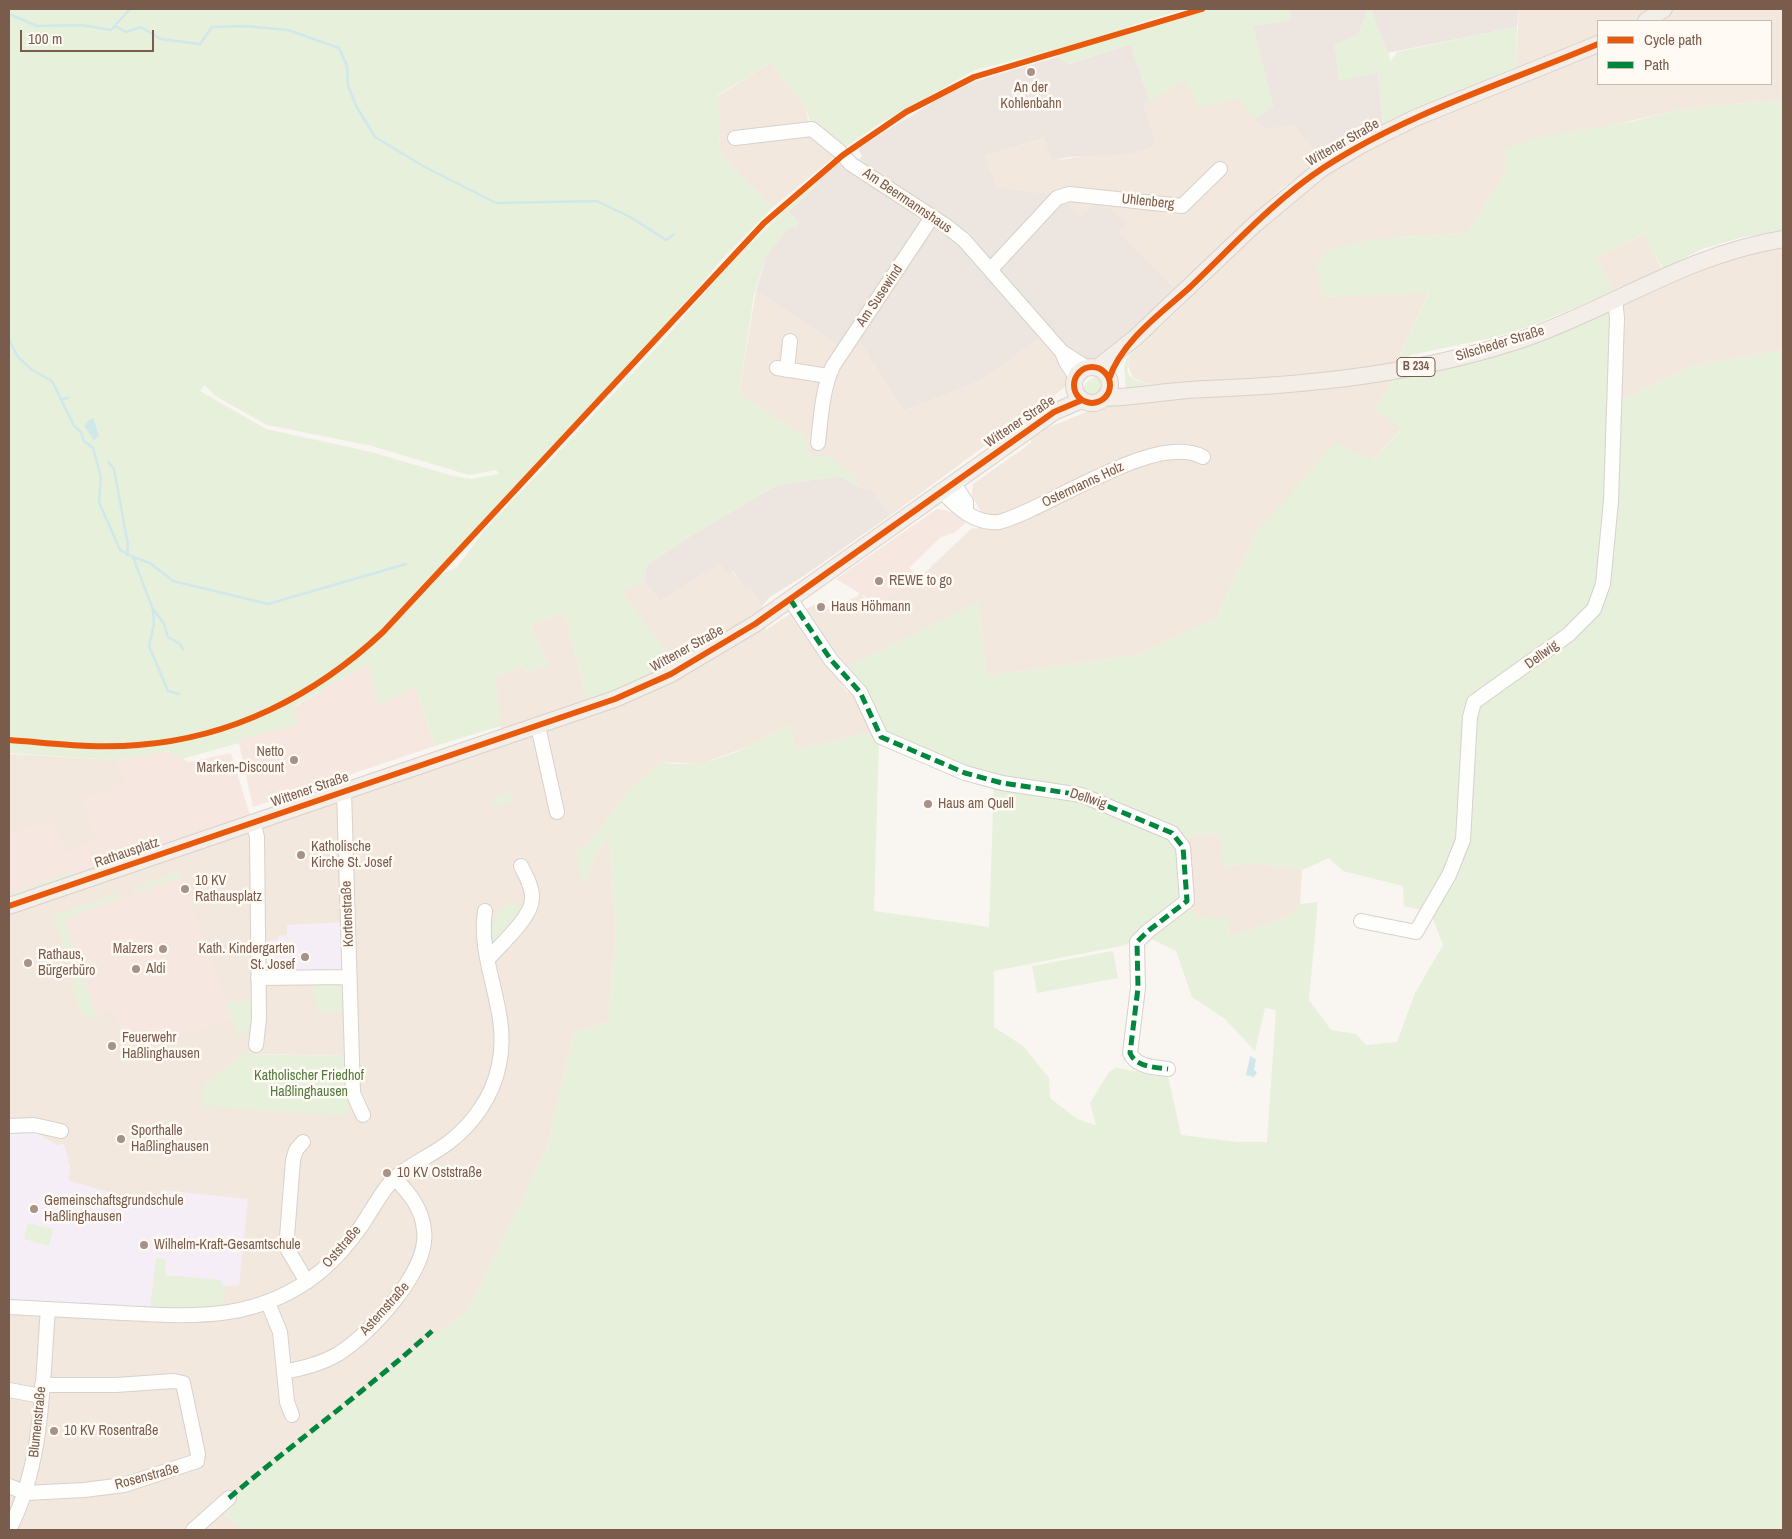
<!DOCTYPE html>
<meta charset="utf-8">
<style>
body{margin:0}
#map{position:relative;width:1792px;height:1539px;overflow:hidden;background:#f9f5f0;font-family:"Archivo Narrow",sans-serif}
canvas{display:block}
.frame{position:absolute;inset:0;border:10px solid #7a5c4d;pointer-events:none}
.legend{position:absolute;left:1597px;top:20px;width:175px;height:65px;box-sizing:border-box;background:#fffaf3;border:1px solid #cabbb1;margin:0;padding:6px 9px;list-style:none;font-size:15px;color:#7a5c4d}
.legend li{display:flex;align-items:center;gap:10px;height:25px}
.legend b{width:25px;border:1px solid #cabbb1}
.scale{position:absolute;left:20px;top:30px;width:134px;height:22px;box-sizing:border-box;border:2px solid #7a5c4d;border-top:0;padding-left:6px;font-size:15px;line-height:18px;white-space:nowrap;color:#7a5c4d;-webkit-text-stroke:4px #fffaf3;paint-order:stroke}
</style>
<div id="map">
<canvas width="1792" height="1539"></canvas>
<div class="frame"></div>
<ul class="legend">
<li><b style="height:6px;background:#e8590c"></b>Cycle path</li>
<li><b style="height:6px;background:#00873e"></b>Path</li>
</ul>
<div class="scale">100 m</div>
</div>
<script>
const g = document.querySelector('canvas').getContext('2d');
g.lineJoin = 'round';
function paint(path, color) { g.fillStyle = color; g.fill(path, 'evenodd'); }
function trace(path, color, width, dash) { g.strokeStyle = color; g.lineWidth = width; g.lineCap = dash ? 'butt' : 'round'; g.setLineDash(dash || []); g.stroke(path); }
function drawText(font, color, halo, rows, align = 'center') {
  g.font = font + ' "Archivo Narrow",sans-serif'; g.lineWidth = 5; g.setLineDash([]); g.textBaseline = 'middle'; g.strokeStyle = halo; g.fillStyle = color; for (const [text, x, y, turn = 0] of rows) {
    g.save(); g.translate(x, y); g.rotate((+turn || 0) * Math.PI / 180); g.textAlign = isNaN(turn) ? turn : align; if (halo) g.strokeText(text, 0, 0); g.fillText(text, 0, 0); g.restore();
  }
}
paint(new Path2D(`
 M 1519,9 L 1783,9 L 1783,101 L 1732,104 L 1679,110 L 1506,149 L 1505,174 L 1467,234 L 1399,237 L 1323,297 L 1429,292 L 1395,366 L 1348,372 L 1176,386 L 1145,383 L 1133,378 L 1128,365 L 1132,355 L 1258,232 L 1316,182 L 1380,143 L 1457,107 L 1515,83 ZM 1598,21 L 1771,21 L 1771,84 L 1598,84 Z
 M 770,63 L 805,104 L 810,131 L 839,153 L 773,207 L 739,174 L 720,152 L 718,96 Z
 M 1184,80 L 1237,98 L 1267,129 L 1293,125 L 1322,160 L 1281,189 L 1177,291 L 1118,232 L 1081,219 L 1067,203 L 1059,190 L 1049,194 L 997,187 L 985,156 L 1045,138 L 1052,161 L 1156,145 L 1142,104 Z
 M 1645,234 L 1669,284 L 1725,258 L 1783,246 L 1783,350 L 1693,366 L 1618,401 L 1613,292 L 1596,256 Z
 M 756,291 L 839,346 L 847,334 L 859,341 L 904,411 L 982,380 L 1040,338 L 1073,381 L 891,515 L 872,490 L 859,487 L 854,478 L 828,456 L 812,456 L 807,450 L 806,438 L 739,394 Z
 M 1395,377 L 1375,408 L 1401,429 L 1372,461 L 1255,534 L 1217,618 L 1138,655 L 986,676 L 979,602 L 843,669 L 802,611 L 824,600 L 828,609 L 858,596 L 860,593 L 873,607 L 917,576 L 919,578 L 971,529 L 984,527 L 982,514 L 972,496 L 973,484 L 1031,443 L 1031,438 L 1042,430 L 1099,407 Z
 M 720,564 L 732,571 L 744,589 L 750,584 L 762,606 L 766,630 L 793,612 L 847,692 L 854,690 L 872,732 L 795,750 L 791,725 L 750,746 L 700,764 L 662,762 L 627,793 L 591,842 L 577,852 L 584,887 L 593,859 L 609,835 L 616,933 L 608,1022 L 574,1032 L 547,1148 L 468,1311 L 284,1454 L 220,1509 L 243,1530 L 9,1530 L 9,754 L 118,760 L 152,852 L 346,786 L 501,729 L 495,677 L 522,666 L 527,672 L 548,665 L 530,625 L 564,612 L 588,703 L 676,665 L 621,591 L 644,580 L 660,601 ZM 263,1054 L 349,1056 L 203,1088 L 237,1059 Z
 M 1221,833 L 1224,866 L 1256,863 L 1302,870 L 1300,904 L 1288,917 L 1230,937 L 1228,918 L 1202,918 L 1183,907 L 1184,837 Z`), '#f2e8de');
paint(new Path2D(`
 M 937,509 L 946,510 L 968,521 L 954,533 L 941,537 L 909,568 L 917,576 L 873,607 L 866,597 L 836,579 Z
 M 368,663 L 415,686 L 435,746 L 253,807 L 238,739 L 297,725 L 294,707 Z
 M 168,751 L 189,762 L 231,753 L 251,819 L 153,852 L 9,896 L 9,834 L 53,819 L 65,852 L 96,841 L 82,799 L 126,783 L 118,760 Z
 M 182,877 L 232,1019 L 128,1054 L 113,1010 L 96,1016 L 64,919 Z`), '#f6e8e1');
paint(new Path2D(`
 M 1290,9 L 1368,9 L 1358,35 L 1335,45 L 1339,80 L 1378,73 L 1383,125 L 1322,160 L 1293,125 L 1267,129 L 1255,119 L 1273,107 L 1253,26 L 1290,20 Z
 M 1371,9 L 1519,9 L 1517,27 L 1387,53 Z
 M 1131,44 L 1149,101 L 1143,104 L 1156,145 L 1130,154 L 1068,157 L 1052,161 L 1044,138 L 985,156 L 997,187 L 1049,194 L 1059,189 L 1067,203 L 1081,218 L 1095,205 L 1110,209 L 1127,223 L 1118,232 L 1177,291 L 1073,381 L 1040,338 L 982,380 L 904,411 L 859,341 L 847,334 L 839,346 L 756,291 L 767,255 L 789,227 L 796,228 L 799,222 L 788,212 L 819,183 L 816,180 L 847,156 L 857,162 L 862,156 L 858,149 L 878,136 L 942,97 L 976,81 L 1057,57 L 1069,64 Z
 M 840,476 L 859,487 L 872,490 L 891,515 L 805,575 L 770,597 L 762,606 L 750,585 L 744,589 L 733,571 L 726,572 L 720,564 L 660,601 L 644,580 L 647,565 L 692,535 L 777,485 Z`), '#ede5e0');
paint(new Path2D(`
 M 344,922 L 341,937 L 344,972 L 264,971 L 264,947 L 270,947 L 270,940 L 278,940 L 278,936 L 287,935 L 287,925 Z
 M 35,1131 L 56,1145 L 64,1144 L 70,1168 L 68,1180 L 160,1208 L 161,1190 L 248,1199 L 239,1285 L 197,1289 L 195,1311 L 9,1301 L 9,1132 Z`), '#f6eef6');
paint(new Path2D(`
 M 9,9 L 1184,9 L 1127,27 L 1131,33 L 1212,9 L 1290,9 L 1290,20 L 1253,26 L 1274,107 L 1255,119 L 1237,98 L 1199,108 L 1184,80 L 1149,101 L 1131,44 L 1068,64 L 1057,57 L 1055,50 L 975,70 L 876,126 L 843,149 L 811,126 L 805,104 L 770,63 L 718,95 L 720,152 L 739,174 L 773,207 L 726,255 L 646,347 L 428,580 L 457,567 L 484,531 L 660,344 L 734,260 L 816,180 L 820,182 L 788,212 L 799,222 L 796,228 L 789,228 L 767,255 L 754,294 L 739,394 L 806,438 L 807,450 L 812,456 L 828,456 L 837,461 L 855,478 L 859,487 L 840,476 L 777,485 L 692,535 L 647,565 L 644,580 L 621,591 L 677,665 L 588,703 L 564,612 L 530,625 L 548,665 L 527,672 L 522,666 L 495,677 L 501,726 L 435,746 L 415,686 L 379,706 L 368,664 L 294,706 L 298,725 L 239,739 L 239,743 L 182,759 L 168,751 L 118,760 L 9,753 ZM 204,385 L 217,397 L 267,425 L 372,446 L 469,475 L 496,470 L 499,474 L 471,479 L 453,476 L 371,452 L 266,429 L 200,391 Z
 M 1368,9 L 1371,9 L 1391,61 L 1397,52 L 1517,27 L 1516,67 L 1383,125 L 1378,73 L 1339,81 L 1335,45 L 1358,35 Z
 M 1783,101 L 1783,230 L 1743,237 L 1702,249 L 1663,269 L 1644,234 L 1596,256 L 1613,292 L 1528,327 L 1496,337 L 1411,355 L 1395,366 L 1429,293 L 1322,297 L 1317,264 C 1321,260 1325,254 1330,250 C 1347,238 1442,235 1467,234 L 1505,174 L 1505,149 L 1533,138 L 1630,122 L 1679,110 L 1732,104 Z
 M 1610,309 L 1615,314 L 1610,471 L 1615,468 L 1618,401 L 1693,366 L 1783,350 L 1783,1530 L 243,1530 L 220,1509 L 284,1454 L 468,1311 L 547,1148 L 574,1032 L 608,1022 L 616,933 L 609,835 L 593,859 L 584,888 L 576,852 L 591,842 L 627,793 L 662,762 C 708,772 752,745 791,725 L 795,750 L 872,732 L 879,740 L 874,911 L 989,927 L 994,784 L 1077,795 L 1160,829 L 1178,840 L 1183,856 L 1184,896 L 1174,907 L 1126,945 L 994,971 L 994,1027 L 1023,1046 L 1049,1078 L 1050,1098 L 1077,1119 L 1096,1125 L 1090,1103 L 1109,1072 L 1116,1068 L 1168,1076 L 1181,1135 L 1238,1142 L 1267,1142 L 1276,1010 L 1265,1008 L 1255,1051 L 1224,1018 L 1192,997 L 1176,951 L 1147,937 L 1183,907 L 1202,918 L 1229,918 L 1230,937 L 1288,917 L 1300,904 L 1318,902 L 1309,1000 L 1331,1030 L 1356,1034 L 1366,1045 L 1397,1042 L 1415,993 L 1443,945 L 1431,913 L 1457,863 L 1467,836 L 1472,718 C 1478,696 1483,698 1500,686 L 1469,695 L 1461,842 L 1453,862 L 1426,911 L 1404,906 L 1403,886 L 1343,871 L 1329,858 L 1302,870 L 1256,863 L 1223,866 L 1220,833 L 1184,837 L 1171,828 L 1075,791 L 1007,781 L 961,769 L 909,747 L 884,733 L 860,688 L 843,669 L 979,601 L 986,676 L 1138,655 L 1217,618 L 1255,534 L 1335,442 L 1372,461 L 1401,430 L 1375,408 L 1395,377 L 1495,356 L 1559,332 Z
 M 1159,327 L 1160,329 C 1149,339 1107,370 1140,382 C 1151,385 1164,384 1176,386 L 1138,389 L 1126,387 C 1126,380 1124,373 1124,367 C 1125,354 1150,335 1159,327 Z
 M 1096,376 L 1101,382 L 1100,391 L 1095,395 L 1088,395 L 1082,389 L 1088,381 Z
 M 511,794 L 512,803 L 493,806 L 492,801 L 497,796 Z
 M 181,871 L 179,878 L 133,894 L 135,887 Z
 M 70,872 L 71,875 L 9,896 L 9,895 Z
 M 116,893 L 118,899 L 64,919 L 96,1016 L 89,1019 L 79,1010 L 55,915 Z
 M 510,903 L 524,907 L 492,950 L 490,928 L 497,918 L 498,910 Z
 M 1113,951 L 1118,978 L 1037,993 L 1032,966 Z
 M 314,980 L 345,981 L 348,1012 L 319,1013 L 314,997 Z
 M 255,1001 L 256,1028 L 238,1036 L 226,1002 Z
 M 238,1054 L 349,1056 L 350,1091 L 348,1116 L 202,1106 L 203,1088 L 237,1059 Z
 M 28,1223 L 53,1229 L 49,1246 L 24,1239 Z
 M 156,1258 L 166,1259 L 165,1275 L 220,1280 L 225,1288 L 223,1309 L 150,1309 Z`), '#e7f0db');
paint(new Path2D(`
 M 93,418 L 99,436 L 94,440 L 84,426 L 89,420 Z
 M 1250,1056 L 1256,1059 L 1254,1070 L 1257,1072 L 1254,1077 L 1246,1075 Z`), '#d0e8ea');
trace(new Path2D(`
 M 9,14 L 37,26 L 81,25 L 111,30 L 130,9
 M 115,26 L 126,32 L 141,27 L 161,39 L 200,44 L 212,27 L 244,26 L 288,30 L 339,48 L 347,66 L 348,85 L 356,106 L 375,137 L 423,166 L 496,203 L 597,201 L 632,218 L 666,240 L 674,234
 M 9,330 L 9,338
 M 9,340 L 18,357 L 32,370 L 52,381 L 74,426 L 81,432 L 84,441 L 93,448 L 101,477 L 99,502 L 120,550 L 133,557 L 153,610 L 154,624 L 149,646 L 168,691 L 179,694
 M 60,399 L 68,398
 M 108,462 L 114,469 L 128,545 L 127,555
 M 133,557 L 150,563 L 173,581 L 268,604 L 406,564
 M 154,610 L 164,624 L 168,637 L 180,644 L 183,649`), '#d0e8ea', 2.5);
const minor = new Path2D(`
 M 735,138 L 812,129 L 839,151 L 851,164 L 945,225 L 964,240 L 1062,352 L 1087,368
 M 991,269 L 1057,198 L 1069,194 L 1079,195 L 1182,206 L 1220,169
 M 1062,352 L 1066,362 L 1076,377
 M 777,368 L 828,376
 M 787,370 L 790,341
 M 818,443 C 821,417 822,390 833,366 L 932,217
 M 954,484 L 966,502 L 966,511
 M 943,492 C 957,508 975,524 999,522 C 1049,509 1154,431 1203,457
 M 790,599 L 831,660 L 860,692 L 881,737 L 965,773 L 1002,783 L 1081,795 L 1172,833 L 1183,847 L 1187,901 L 1148,931 L 1137,942 L 1138,988 L 1130,1053 C 1136,1067 1154,1067 1168,1069
 M 538,726 L 557,812
 M 344,791 L 353,1093 L 363,1115
 M 253,822 L 257,837 L 259,1019 L 256,1045
 M 1361,921 L 1416,932 L 1449,875 L 1463,840 L 1470,717 L 1474,702 L 1568,635 L 1594,609 L 1603,584 L 1611,501 L 1617,318 L 1615,299
 M 488,959 C 500,945 532,917 532,899 C 533,888 526,876 521,866
 M 258,978 L 350,977
 M 9,1126 L 34,1125 L 61,1131
 M 303,1142 L 296,1150 L 293,1160 L 287,1237 L 288,1250 L 307,1282
 M 268,1303 L 280,1332 L 287,1402 L 292,1415
 M 9,1307 C 47,1309 85,1311 123,1313 C 197,1317 260,1321 321,1271 C 337,1258 350,1242 362,1225 C 373,1209 382,1189 397,1176 C 413,1163 432,1155 448,1143 C 473,1124 493,1096 499,1065 C 511,1011 477,963 485,911
 M 284,1372 C 303,1368 321,1364 338,1354 C 370,1334 430,1270 424,1230 C 422,1208 409,1193 395,1178
 M 9,1390 L 41,1396
 M 9,1486 L 26,1493 L 84,1490 L 124,1485 L 197,1461 L 198,1454 L 183,1383 L 174,1381 L 116,1385 L 42,1385
 M 9,1530 C 44,1462 42,1384 48,1309
 M 193,1530 L 229,1498`);
const major = new Path2D(`
 M 1646,21 L 1664,9
 M1074 385a18 18 0 1 1 36 0a18 18 0 1 1-36 0Z
 M 1097,368 L 1135,338 L 1255,224 L 1321,169 L 1363,144 L 1415,118 L 1598,44
 M 1104,398 C 1138,397 1172,390 1206,389 C 1314,385 1423,373 1526,338 C 1616,306 1686,255 1783,239
 M 9,906 L 615,699 L 671,674 L 755,624 L 1054,412 L 1082,400`);
trace(minor, '#d7d1cb', 16);
trace(major, '#dad1cc', 18);
trace(minor, '#fefefd', 14);
trace(major, '#f3eee8', 16);
trace(new Path2D(`
 M 790,599 L 831,660 L 860,692 L 881,737 L 965,773 L 1002,783 L 1081,795 L 1172,833 L 1183,847 L 1187,901 L 1148,931 L 1137,942 L 1138,988 L 1130,1053 C 1136,1067 1154,1067 1168,1069
 M 229,1498 C 296,1441 367,1390 432,1331`), '#00873e', 5, [10, 5]);
trace(new Path2D(`
 M1074 385a18 18 0 1 1 36 0a18 18 0 1 1-36 0Z
 M 1109,379 C 1121,342 1160,314 1188,289 C 1231,248 1273,201 1323,168 C 1407,113 1506,83 1598,44
 M 9,740 C 52,743 95,749 138,745 C 231,738 315,696 383,632 L 764,223 L 843,155 L 906,112 L 974,77 L 1202,9
 M 9,906 L 615,699 L 671,674 L 755,624 L 1054,412 L 1082,400`), '#e8590c', 6);
for (const [x, y, r, color] of [
 [1031,72,5,"#a69286"],
 [879,581,5,"#a69286"],
 [821,607,5,"#a69286"],
 [294,760,5,"#a69286"],
 [928,804,5,"#a69286"],
 [301,855,5,"#a69286"],
 [185,889,5,"#a69286"],
 [163,949,5,"#a69286"],
 [305,957,5,"#a69286"],
 [28,963,5,"#a69286"],
 [136,969,5,"#a69286"],
 [112,1046,5,"#a69286"],
 [121,1139,5,"#a69286"],
 [387,1173,5,"#a69286"],
 [34,1209,5,"#a69286"],
 [144,1245,5,"#a69286"],
 [54,1431,5,"#a69286"]
]) { const dot = new Path2D(); dot.arc(x, y, r, 0, 2 * Math.PI); g.fillStyle = color; g.fill(dot); trace(dot, '#fffaf3', 2); }
for (const [x, y, w] of [
 [1416,367,38]
]) { const box = new Path2D(); box.roundRect(x - w / 2, y - 9.5, w, 19, 4); g.fillStyle = '#fffaf3'; g.fill(box); trace(box, '#7a5c4d', 1); }
drawText('bold 12px', '#7a5c4d', null, [
 ["B 234",1416,367]
]);
drawText('14px', '#7a5c4d', '#fffaf3', [
 ["An der",1031,88,"center"],
 ["Kohlenbahn",1031,104,"center"],
 ["REWE to go",889,581],
 ["Haus Höhmann",831,607],
 ["Netto",284,752,"right"],
 ["Marken-Discount",284,768,"right"],
 ["Haus am Quell",938,804],
 ["Katholische",311,847],
 ["Kirche St. Josef",311,863],
 ["10 KV",195,881],
 ["Rathausplatz",195,897],
 ["Malzers",153,949,"right"],
 ["Kath. Kindergarten",295,949,"right"],
 ["St. Josef",295,965,"right"],
 ["Rathaus,",38,955],
 ["Bürgerbüro",38,971],
 ["Aldi",146,969],
 ["Feuerwehr",122,1038],
 ["Haßlinghausen",122,1054],
 ["Sporthalle",131,1131],
 ["Haßlinghausen",131,1147],
 ["10 KV Oststraße",397,1173],
 ["Gemeinschaftsgrundschule",44,1201],
 ["Haßlinghausen",44,1217],
 ["Wilhelm-Kraft-Gesamtschule",154,1245],
 ["10 KV Rosentraße",64,1431]
], 'left');
drawText('14px', '#7a5c4d', '#fffaf3', [
 ["Wittener Straße",1343,143,-30],
 ["Am Beermannshaus",907,201,34],
 ["Uhlenberg",1148,202,6],
 ["Am Susewind",880,296,-56],
 ["Silscheder Straße",1500,344,-17],
 ["Wittener Straße",1020,422,-34],
 ["Ostermanns Holz",1083,485,-25],
 ["Wittener Straße",687,649,-29],
 ["Dellwig",1542,655,-36],
 ["Wittener Straße",310,790,-19],
 ["Dellwig",1088,799,18],
 ["Rathausplatz",127,853,-19],
 ["Kortenstraße",348,914,-92],
 ["Oststraße",342,1247,-49],
 ["Asternstraße",385,1309,-48],
 ["Blumenstraße",38,1422,-84],
 ["Rosenstraße",147,1477,-15]
]);
drawText('14px', '#537a41', '#fffaf3', [
 ["Katholischer Friedhof",309,1076],
 ["Haßlinghausen",309,1092]
]);
</script>
